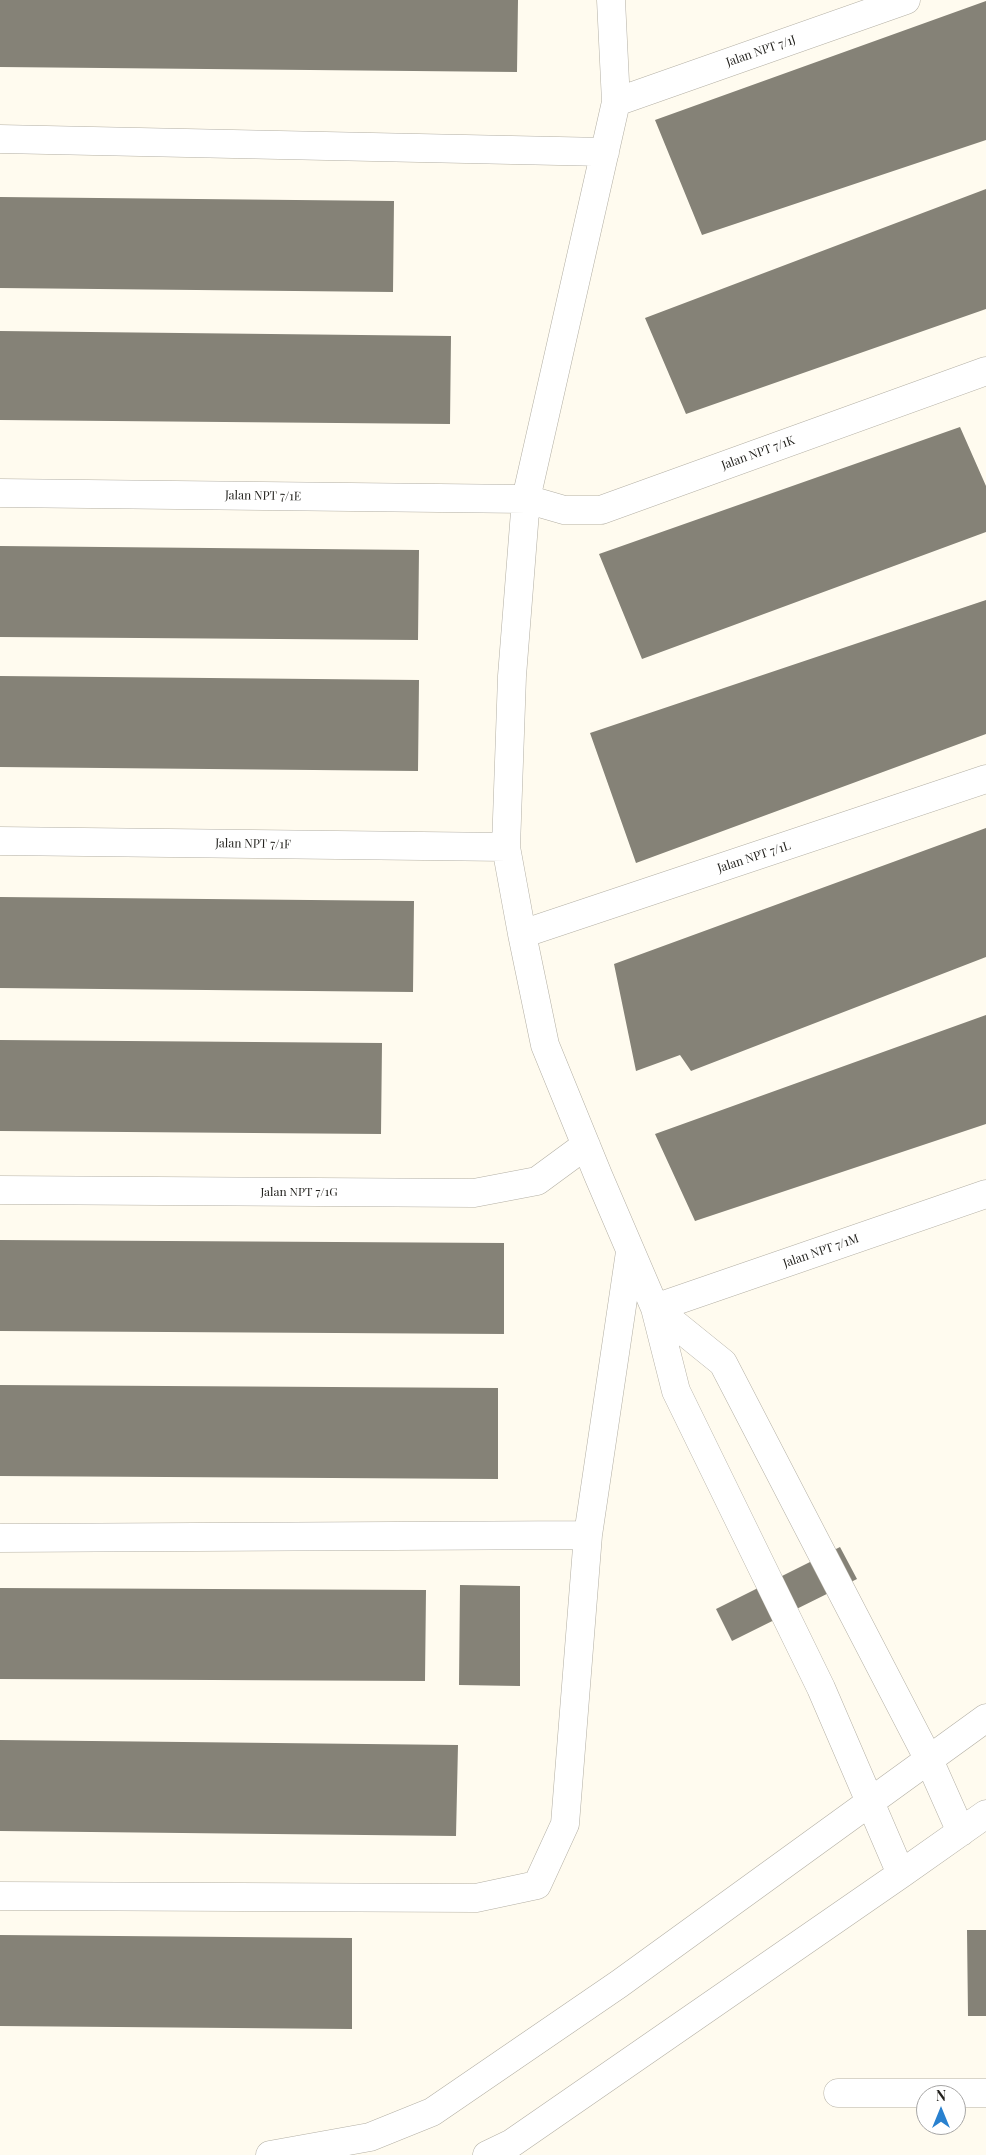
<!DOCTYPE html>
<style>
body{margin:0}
#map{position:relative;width:986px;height:2155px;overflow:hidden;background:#fffbef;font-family:"Playfair Display",serif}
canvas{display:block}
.north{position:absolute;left:916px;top:2085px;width:50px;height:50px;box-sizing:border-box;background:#fff;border:1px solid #a7a6a5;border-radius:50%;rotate:0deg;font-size:14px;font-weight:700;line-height:20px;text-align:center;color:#22211d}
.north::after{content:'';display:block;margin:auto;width:18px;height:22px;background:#2981cf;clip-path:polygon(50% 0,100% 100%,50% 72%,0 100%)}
</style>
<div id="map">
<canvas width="986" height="2155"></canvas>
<div class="north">N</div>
</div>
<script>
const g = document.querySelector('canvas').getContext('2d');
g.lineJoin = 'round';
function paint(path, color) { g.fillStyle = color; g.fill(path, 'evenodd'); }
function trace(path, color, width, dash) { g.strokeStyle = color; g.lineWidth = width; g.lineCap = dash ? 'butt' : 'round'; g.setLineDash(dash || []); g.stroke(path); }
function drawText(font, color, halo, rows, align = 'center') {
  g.font = font + ' "Playfair Display",serif'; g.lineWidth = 4; g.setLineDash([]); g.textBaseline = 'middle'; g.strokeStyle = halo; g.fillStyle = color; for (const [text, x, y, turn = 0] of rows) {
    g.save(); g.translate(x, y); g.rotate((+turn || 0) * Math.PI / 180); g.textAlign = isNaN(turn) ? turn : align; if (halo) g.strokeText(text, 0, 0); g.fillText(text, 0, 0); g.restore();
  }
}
paint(new Path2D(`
 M 0,0 L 518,0 L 517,72 L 0,67 Z
 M 986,1 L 986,140 L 702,235 L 655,120 Z
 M 986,189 L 986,309 L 686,414 L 645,318 Z
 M 0,197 L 394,201 L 393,292 L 0,288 Z
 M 0,331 L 451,336 L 450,424 L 0,420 Z
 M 960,427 L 986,486 L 986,532 L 642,659 L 599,554 Z
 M 0,546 L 419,550 L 418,640 L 0,637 Z
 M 986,600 L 986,734 L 636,863 L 590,733 Z
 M 0,676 L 419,680 L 418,771 L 0,767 Z
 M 986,828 L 986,957 L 691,1071 L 680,1055 L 636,1071 L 614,964 Z
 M 0,897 L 414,901 L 413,992 L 0,988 Z
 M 986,1015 L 986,1124 L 695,1221 L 655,1134 Z
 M 0,1040 L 382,1043 L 381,1134 L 0,1131 Z
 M 0,1240 L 504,1243 L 504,1334 L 0,1331 Z
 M 0,1385 L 498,1388 L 498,1479 L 0,1476 Z
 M 840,1547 L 857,1579 L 732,1641 L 716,1609 Z
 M 460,1585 L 520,1586 L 520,1686 L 459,1685 Z
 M 0,1588 L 426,1590 L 425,1681 L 0,1679 Z
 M 0,1740 L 458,1745 L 456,1836 L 0,1831 Z
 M 967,1930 L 986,1930 L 986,2016 L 968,2016 Z
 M 0,1935 L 352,1938 L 352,2029 L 0,2026 Z`), '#858277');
const street = new Path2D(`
 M 611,0 L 616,102 L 526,499 L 512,676 L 506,847 L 522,934 L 545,1045 L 598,1175 L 655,1308 L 676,1391 L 821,1688 L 901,1874
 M 616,102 L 906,0
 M 0,139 L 605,152
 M 0,493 L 526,499 L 564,510 L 601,510 L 986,371
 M 0,841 L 506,847
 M 522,934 L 986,779
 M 0,1190 L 474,1193 L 537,1181 L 586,1145
 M 655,1308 L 723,1363 L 929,1760 L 961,1832
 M 655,1308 L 986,1194
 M 0,1538 L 588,1535
 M 0,1896 L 476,1898 L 537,1885 L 565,1824 L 588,1535 L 630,1252
 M 838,2093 L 986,2093
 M 270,2155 L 370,2137 L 432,2112 L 619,1984 L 986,1718
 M 487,2155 L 512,2143 L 901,1874 L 986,1814`);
trace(street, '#b3afa4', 29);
trace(street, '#fff', 28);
drawText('12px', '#22211d', '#fff', [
 ["Jalan NPT 7/1J",761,51,-19],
 ["Jalan NPT 7/1K",758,453,-20],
 ["Jalan NPT 7/1E",263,496,1],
 ["Jalan NPT 7/1F",253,844,1],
 ["Jalan NPT 7/1L",754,857,-18],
 ["Jalan NPT 7/1G",299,1192],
 ["Jalan NPT 7/1M",821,1251,-19]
]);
</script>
